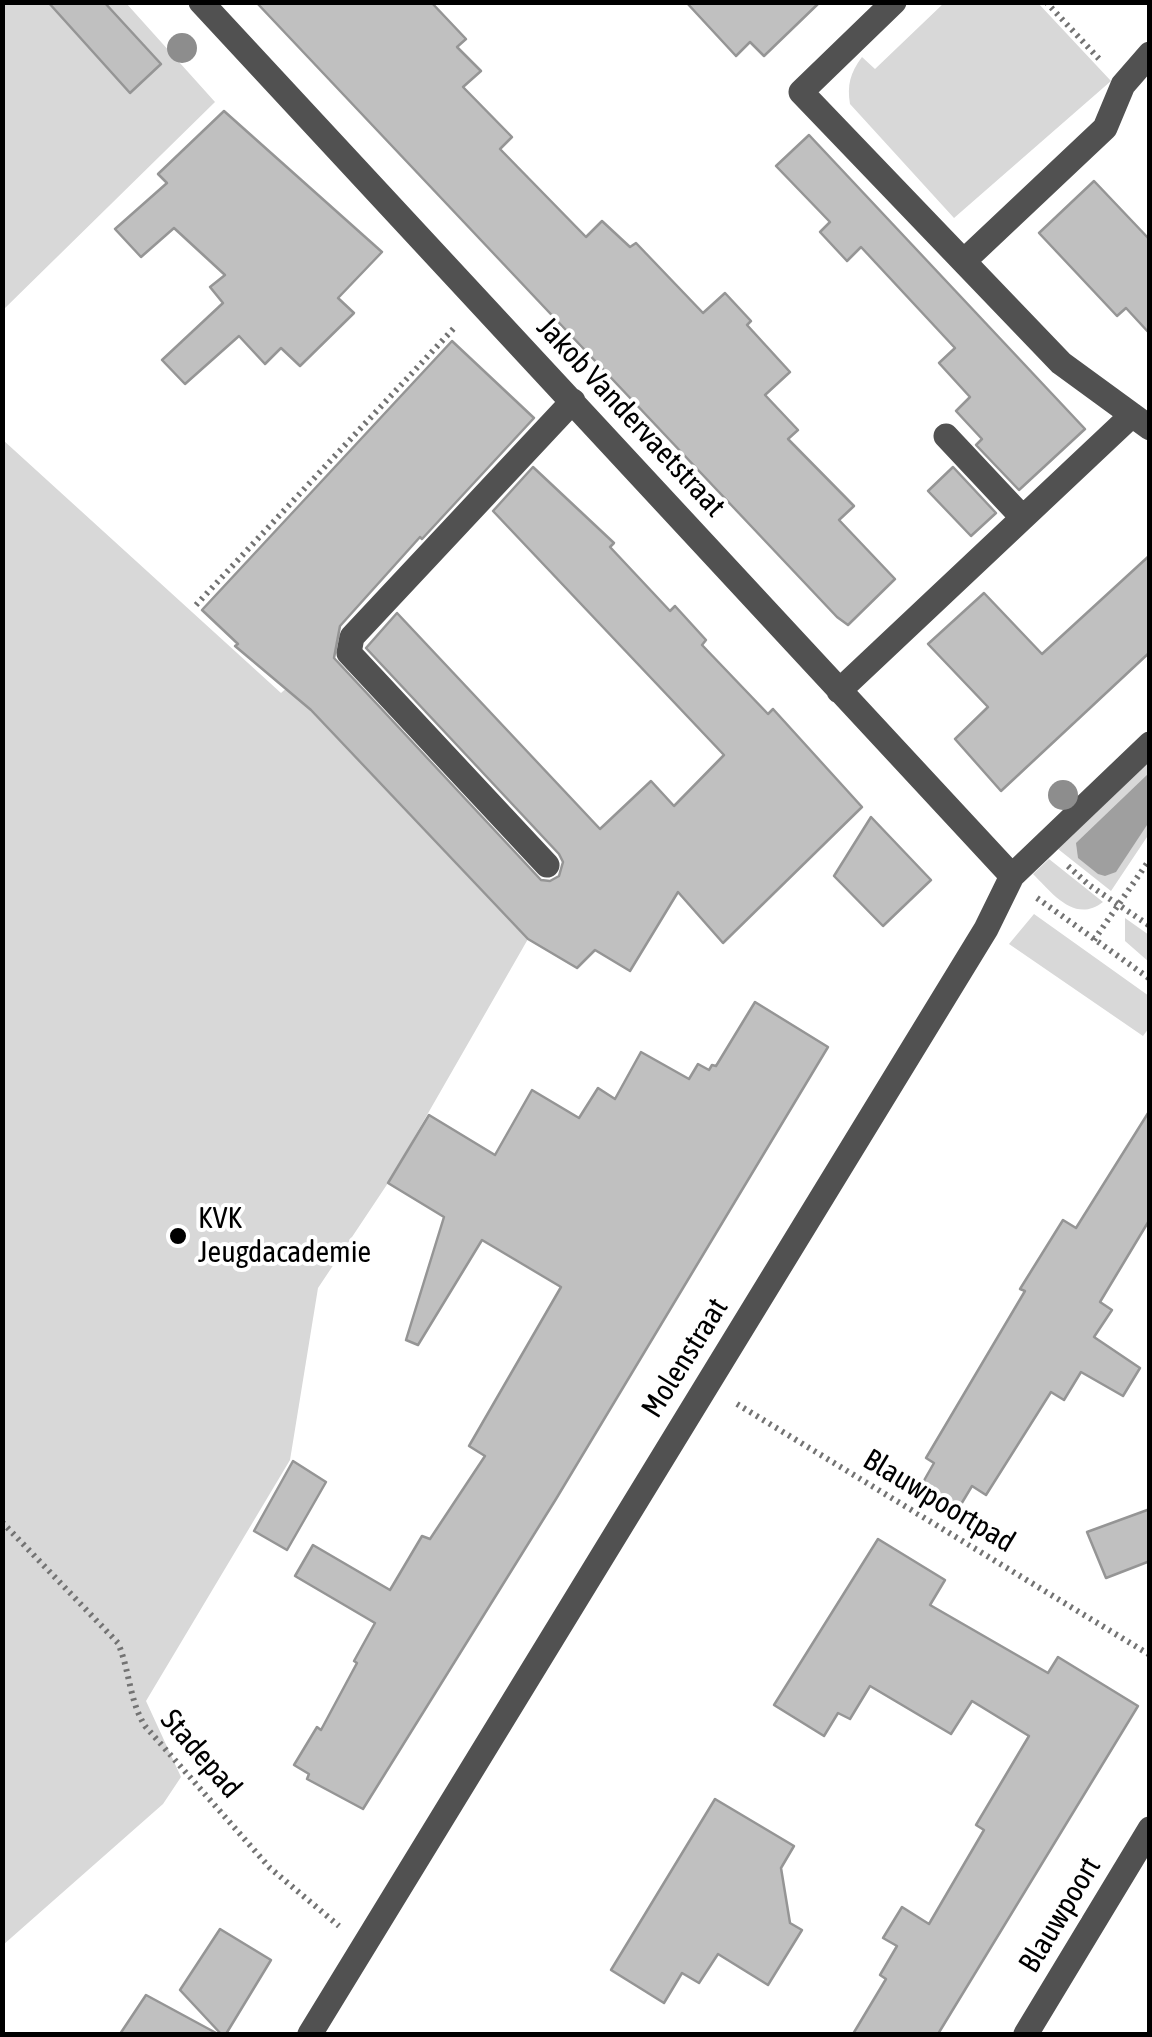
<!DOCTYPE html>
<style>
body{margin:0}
#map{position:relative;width:1152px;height:2037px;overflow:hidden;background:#fff;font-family:"Asap Condensed",sans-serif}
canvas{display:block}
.frame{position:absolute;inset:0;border:5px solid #000;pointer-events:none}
</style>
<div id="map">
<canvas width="1152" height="2037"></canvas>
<div class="frame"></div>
</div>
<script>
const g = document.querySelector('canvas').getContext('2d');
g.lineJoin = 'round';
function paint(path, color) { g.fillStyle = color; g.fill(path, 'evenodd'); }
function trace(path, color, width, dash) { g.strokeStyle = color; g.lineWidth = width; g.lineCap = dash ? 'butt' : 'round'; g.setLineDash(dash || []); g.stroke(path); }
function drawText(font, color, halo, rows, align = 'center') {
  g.font = font + ' "Asap Condensed",sans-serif'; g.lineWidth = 8; g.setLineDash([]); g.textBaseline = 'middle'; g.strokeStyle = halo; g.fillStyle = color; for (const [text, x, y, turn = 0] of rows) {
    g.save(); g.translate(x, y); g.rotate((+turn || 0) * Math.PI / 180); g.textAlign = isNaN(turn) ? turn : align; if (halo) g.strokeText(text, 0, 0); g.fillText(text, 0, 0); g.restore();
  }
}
paint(new Path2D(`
 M 945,2 L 1038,3 L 1111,81 L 954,218 L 850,104 C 847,85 850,73 862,57 L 875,69 Z
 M 3,3 L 126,3 L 215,102 L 3,310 Z
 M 3,440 L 281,693 L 289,686 L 528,939 L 388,1183 L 318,1288 L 290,1460 L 146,1701 L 181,1777 L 163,1804 L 3,1945 Z
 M 1149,762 L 1149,834 L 1111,891 L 1058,849 Z
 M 1049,859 L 1103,902 C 1075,924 1052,893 1033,874 Z
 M 1034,914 L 1149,996 L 1149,1028 L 1143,1036 L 1009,944 Z
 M 1125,918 L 1149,935 L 1149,962 L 1125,941 Z`), '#d8d8d8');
paint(new Path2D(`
 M 1149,773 L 1149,822 L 1116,872 L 1105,876 L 1098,874 L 1078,858 L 1076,843 Z`), '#9f9f9f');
const building = new Path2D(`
 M 48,2 L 104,2 L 161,64 L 130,93 Z
 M 256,2 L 431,2 L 466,39 L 457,47 L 481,71 L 463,87 L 512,137 L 500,149 L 586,237 L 602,221 L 630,247 L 636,243 L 703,313 L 725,293 L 751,321 L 747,325 L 790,372 L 765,395 L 798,430 L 788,439 L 854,506 L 839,520 L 895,579 L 848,625 L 837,617 Z
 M 686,2 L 820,2 L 764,56 L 750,42 L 736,56 Z
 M 224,111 L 382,252 L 338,298 L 354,313 L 300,366 L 281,348 L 265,364 L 239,336 L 185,384 L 162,360 L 223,303 L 210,287 L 225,275 L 174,228 L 141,257 L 115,229 L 167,183 L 158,174 Z
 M 809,135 L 1085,429 L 1019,490 L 976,445 L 982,439 L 956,411 L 970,397 L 939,363 L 955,348 L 861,247 L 847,261 L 820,232 L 830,222 L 776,166 Z
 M 1094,181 L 1150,240 L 1150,334 L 1126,308 L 1117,316 L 1039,233 Z
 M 452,341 L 534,418 L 422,539 L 420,537 L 340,626 L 334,658 L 541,880 L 550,881 L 559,876 L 563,862 L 559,854 L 366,648 L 397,613 L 600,829 L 651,781 L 674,806 L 724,755 L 493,511 L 533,467 L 614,543 L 610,547 L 670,611 L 675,606 L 706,640 L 702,645 L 768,714 L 773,709 L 862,807 L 723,943 L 678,892 L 630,971 L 595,950 L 577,968 L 528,939 L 311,710 L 235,646 L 238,644 L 202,610 Z
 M 953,467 L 996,513 L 971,536 L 928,491 Z
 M 1150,555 L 1150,652 L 1001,791 L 955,739 L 988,707 L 928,644 L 984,593 L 1042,654 Z
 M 871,817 L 931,880 L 883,926 L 834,876 Z
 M 755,1002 L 828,1047 L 556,1499 L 363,1809 L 307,1779 L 309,1774 L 294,1765 L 317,1727 L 321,1730 L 357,1663 L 354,1661 L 375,1623 L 295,1576 L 313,1545 L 390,1590 L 422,1536 L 430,1539 L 485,1456 L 469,1446 L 561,1287 L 482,1240 L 418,1345 L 406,1340 L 444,1217 L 388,1183 L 429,1115 L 495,1155 L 532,1090 L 579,1118 L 598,1088 L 615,1099 L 641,1052 L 689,1079 L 698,1064 L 709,1070 L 712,1065 L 716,1066 Z
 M 1150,1110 L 1150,1219 L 1100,1302 L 1112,1310 L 1094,1337 L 1140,1368 L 1123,1396 L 1081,1372 L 1064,1400 L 1051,1392 L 986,1495 L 972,1486 L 960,1506 L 922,1484 L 934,1463 L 926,1458 L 1025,1291 L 1020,1289 L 1063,1220 L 1076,1228 Z
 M 293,1461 L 326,1482 L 287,1550 L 254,1531 Z
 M 1150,1509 L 1150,1561 L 1106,1578 L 1087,1532 Z
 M 878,1539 L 945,1580 L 930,1605 L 1048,1673 L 1058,1657 L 1138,1706 L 938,2034 L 853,2034 L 886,1979 L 880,1975 L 897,1946 L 883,1938 L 902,1907 L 929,1924 L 984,1830 L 976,1825 L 1029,1736 L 972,1701 L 951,1734 L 870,1686 L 850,1719 L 838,1713 L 824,1736 L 774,1705 Z
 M 715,1799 L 794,1846 L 781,1868 L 790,1923 L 802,1930 L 768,1985 L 718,1954 L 699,1983 L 682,1973 L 664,2003 L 611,1970 Z
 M 220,1929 L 271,1960 L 226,2034 L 221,2034 L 180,1990 Z
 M 146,1995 L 218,2034 L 120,2034 Z`);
paint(building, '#c0c0c0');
trace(building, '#959595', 2.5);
trace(new Path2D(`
 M 1046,2 L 1102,62
 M 196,605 L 455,327
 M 1068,866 L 1089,885 L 1150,926
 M 1037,898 L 1150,979
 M 1094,940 L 1150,859
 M 737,1404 L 1150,1655
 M 2,1522 L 118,1643 C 130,1671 129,1700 145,1726 L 270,1868 L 339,1926`), '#737373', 6, [2.5, 5]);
trace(new Path2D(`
 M 201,2 L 1012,876
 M 894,2 L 801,92 L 1061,363 L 1150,428
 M 964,261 L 1105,128 L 1123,85 L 1150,54
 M 946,436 L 1022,517
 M 839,691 L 1131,416
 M 547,865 L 349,653 L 352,637 L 573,401
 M 310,2034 L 986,929 L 1012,876 L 1150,744
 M 1026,2034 L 1150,1829`), '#515151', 25);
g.fillStyle = '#8d8d8d';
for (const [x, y] of [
 [182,48],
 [1063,795]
]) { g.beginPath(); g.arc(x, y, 15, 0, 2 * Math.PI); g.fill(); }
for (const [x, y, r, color] of [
 [178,1236,10,"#000"]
]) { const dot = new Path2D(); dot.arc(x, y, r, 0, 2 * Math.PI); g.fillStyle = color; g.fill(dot); trace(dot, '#fff', 4); }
drawText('30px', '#000', '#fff', [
 ["Jakob Vandervaetstraat",631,417,47],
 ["Molenstraat",685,1358,-58],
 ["Blauwpoortpad",939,1501,31],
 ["Stadepad",201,1754,49],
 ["Blauwpoort",1060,1915,-59]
]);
drawText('30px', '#000', '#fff', [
 ["KVK",198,1219],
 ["Jeugdacademie",198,1253]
], 'left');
</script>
